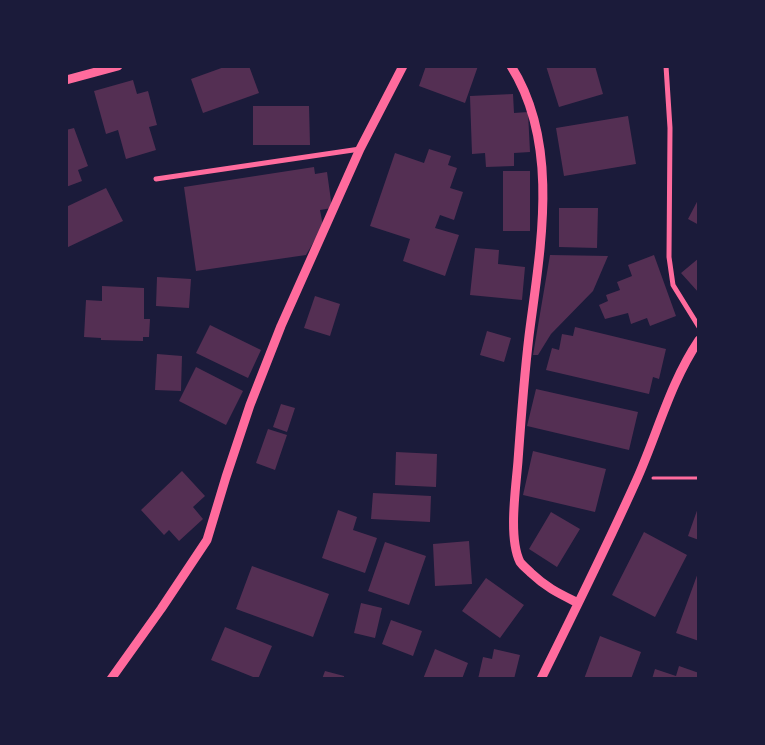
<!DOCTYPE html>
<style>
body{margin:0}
#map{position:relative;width:765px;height:745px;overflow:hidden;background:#1b1b3a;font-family:Quicksand,sans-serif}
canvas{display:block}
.frame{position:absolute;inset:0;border:68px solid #1b1b3a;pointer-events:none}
</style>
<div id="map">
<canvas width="765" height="745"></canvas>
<div class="frame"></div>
</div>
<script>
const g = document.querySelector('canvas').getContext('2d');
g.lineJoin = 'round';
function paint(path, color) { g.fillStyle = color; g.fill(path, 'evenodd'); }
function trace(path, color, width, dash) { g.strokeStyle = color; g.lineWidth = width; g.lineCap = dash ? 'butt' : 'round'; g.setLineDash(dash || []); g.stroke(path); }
paint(new Path2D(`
 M 227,66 L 249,66 L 259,93 L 203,113 L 191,79 Z
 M 426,66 L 478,66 L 465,103 L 419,86 Z
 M 546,66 L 595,66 L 603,94 L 559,107 Z
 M 133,80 L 137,94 L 148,91 L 157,125 L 149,127 L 156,150 L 126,159 L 118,130 L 106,134 L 94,91 Z
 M 513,94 L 514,113 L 528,112 L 530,152 L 514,153 L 514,166 L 486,167 L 485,153 L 472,154 L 470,96 Z
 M 253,106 L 309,106 L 310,145 L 253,145 Z
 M 628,116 L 636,164 L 564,176 L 556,128 Z
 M 74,128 L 88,166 L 78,170 L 82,181 L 66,187 L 66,130 Z
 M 429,149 L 451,156 L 448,165 L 457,168 L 450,188 L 463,192 L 454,220 L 440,215 L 435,228 L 459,235 L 445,276 L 403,261 L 410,239 L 370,226 L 395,153 L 424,163 Z
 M 314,167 L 315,174 L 327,172 L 332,208 L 320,210 L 323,226 L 306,255 L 196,271 L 184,187 Z
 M 503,171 L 530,171 L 530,231 L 503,231 Z
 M 106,188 L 123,221 L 66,248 L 66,207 Z
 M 699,198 L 699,225 L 688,219 Z
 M 559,208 L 598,208 L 597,248 L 559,247 Z
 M 475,248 L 499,250 L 498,264 L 525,267 L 522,300 L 470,295 Z
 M 550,255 L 608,256 L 593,291 L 551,334 L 538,355 L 533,355 Z
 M 654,255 L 676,316 L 650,326 L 647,318 L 631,324 L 628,313 L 605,319 L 599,305 L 608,301 L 606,295 L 620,290 L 617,282 L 632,276 L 628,265 Z
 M 699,258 L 699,293 L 681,273 Z
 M 157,277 L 191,279 L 189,308 L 156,306 Z
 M 102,286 L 144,288 L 144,319 L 150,319 L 149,337 L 143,337 L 143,341 L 101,340 L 101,338 L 84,337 L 86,300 L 102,301 Z
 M 315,296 L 340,304 L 330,336 L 304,328 Z
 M 210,325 L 261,350 L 248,378 L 196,353 Z
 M 575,327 L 666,349 L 659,379 L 653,377 L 649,394 L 546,370 L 552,348 L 559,350 L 562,334 L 573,336 Z
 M 487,331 L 511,338 L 504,362 L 480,355 Z
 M 157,354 L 182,356 L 181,391 L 155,390 Z
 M 196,367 L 243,391 L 226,425 L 179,401 Z
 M 536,389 L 638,412 L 629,450 L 527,426 Z
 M 281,404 L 295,408 L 287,432 L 273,427 Z
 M 268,429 L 287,435 L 275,470 L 256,463 Z
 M 533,451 L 606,469 L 595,512 L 523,495 Z
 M 396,452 L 437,454 L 436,487 L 395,485 Z
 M 182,471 L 205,496 L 193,507 L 203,519 L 179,541 L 169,530 L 164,535 L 141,510 Z
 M 373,493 L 431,496 L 430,522 L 371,519 Z
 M 699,505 L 699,540 L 688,536 Z
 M 338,510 L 357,517 L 353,530 L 377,538 L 365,573 L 322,558 Z
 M 551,512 L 580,529 L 557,567 L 529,549 Z
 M 644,532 L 687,555 L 655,617 L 612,595 Z
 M 469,541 L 472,584 L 435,586 L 433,544 Z
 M 385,542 L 426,556 L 409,605 L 368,591 Z
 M 252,566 L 329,594 L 313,637 L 236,609 Z
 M 699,570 L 699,641 L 676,633 Z
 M 486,578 L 524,605 L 500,638 L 462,611 Z
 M 361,603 L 382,608 L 375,638 L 354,633 Z
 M 391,620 L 422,631 L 413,656 L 382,644 Z
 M 225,627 L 272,646 L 258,679 L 211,660 Z
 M 600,636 L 641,652 L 631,679 L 584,679 Z
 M 435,649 L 468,663 L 462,679 L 423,679 Z
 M 494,649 L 520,655 L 514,679 L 478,679 L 483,657 L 492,659 Z
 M 679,666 L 699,673 L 699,679 L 652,679 L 655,669 L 676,676 Z
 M 325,671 L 344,676 L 344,679 L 322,679 Z`), '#542f53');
trace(new Path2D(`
 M 653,478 L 699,478`), '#ff6b9d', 3);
trace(new Path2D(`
 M 666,66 L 670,128 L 669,257 L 673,285 L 699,327
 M 156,179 L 360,149`), '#ff6b9d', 5);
trace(new Path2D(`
 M 511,66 C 561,145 540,250 529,336 C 524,378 521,419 518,461 C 516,487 508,538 520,562 C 523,566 527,569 531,573 C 547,588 558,593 578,603
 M 66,80 L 118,66
 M 111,679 L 161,609 L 207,540 L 226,477 L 250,405 L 281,326 L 360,149 L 403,66
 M 541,679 C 574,612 607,546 637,479 C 658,432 670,383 699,340`), '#ff6b9d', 9);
</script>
